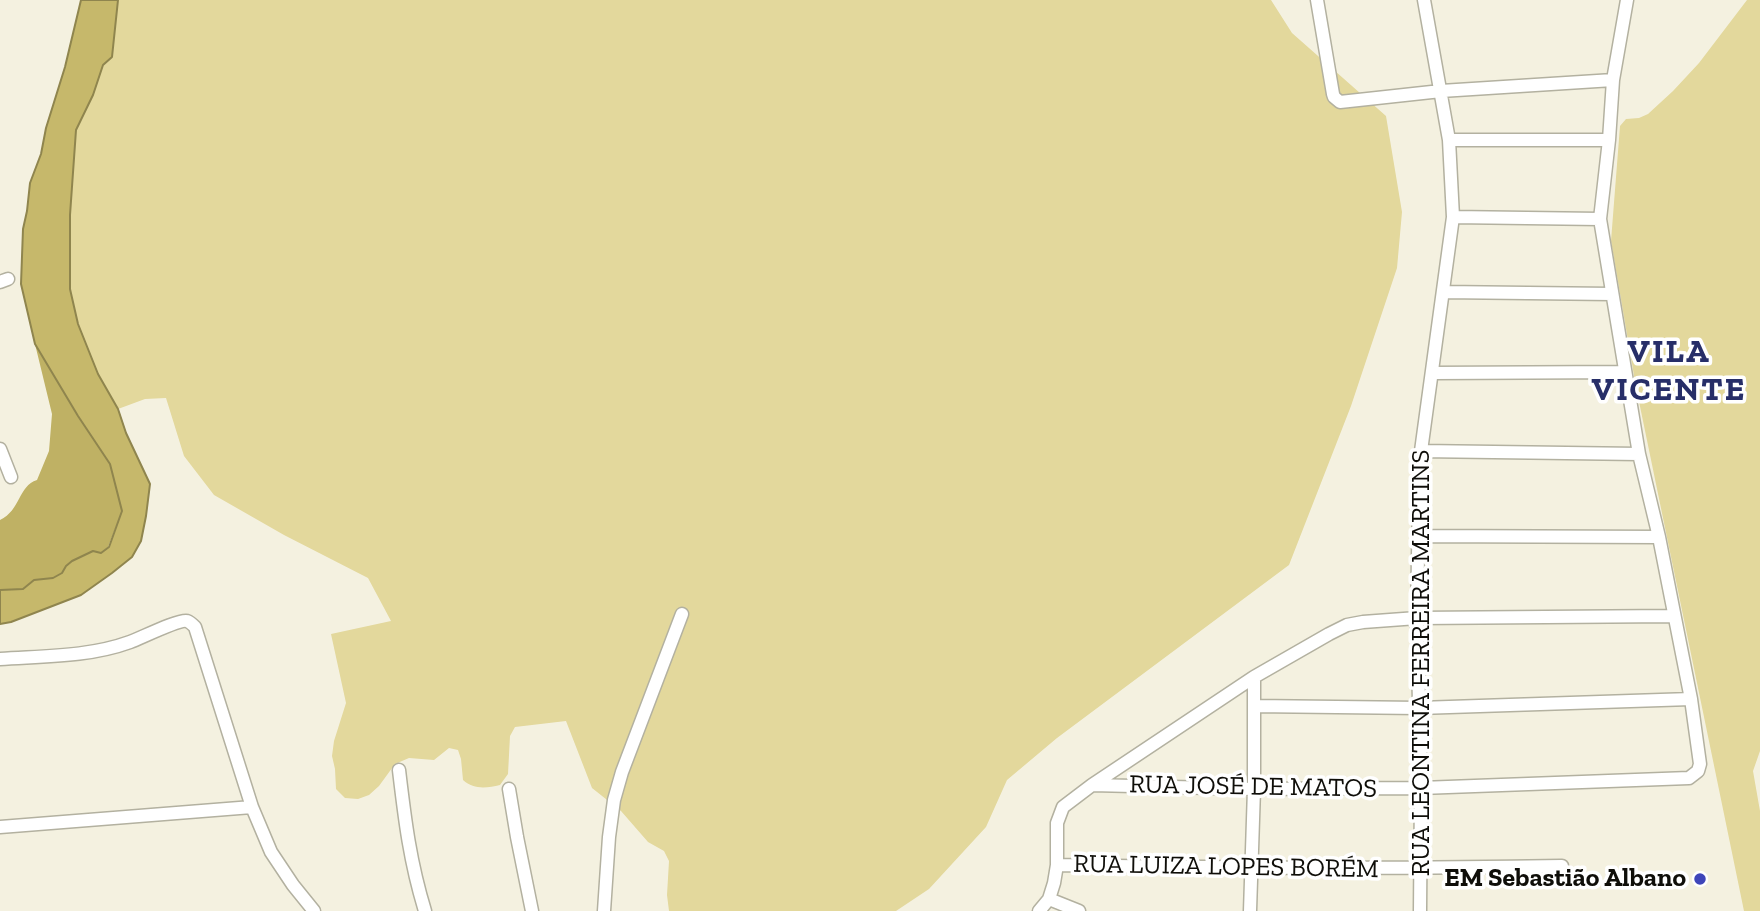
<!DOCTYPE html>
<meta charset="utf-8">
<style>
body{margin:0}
canvas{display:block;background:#f4f1e0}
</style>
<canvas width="1760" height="911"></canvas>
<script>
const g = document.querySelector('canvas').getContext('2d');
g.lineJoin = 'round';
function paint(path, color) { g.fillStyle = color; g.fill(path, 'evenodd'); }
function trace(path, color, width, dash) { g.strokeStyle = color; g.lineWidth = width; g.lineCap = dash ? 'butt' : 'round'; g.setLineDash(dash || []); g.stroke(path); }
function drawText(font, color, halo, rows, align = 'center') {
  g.font = font + ' "Zilla Slab",serif'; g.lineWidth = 7; g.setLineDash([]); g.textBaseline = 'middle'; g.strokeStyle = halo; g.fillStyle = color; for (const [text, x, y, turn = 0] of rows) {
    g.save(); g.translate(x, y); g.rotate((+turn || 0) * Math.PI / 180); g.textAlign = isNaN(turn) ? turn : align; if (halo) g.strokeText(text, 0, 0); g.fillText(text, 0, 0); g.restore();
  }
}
paint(new Path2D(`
 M 118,0 L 1271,0 L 1292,33 L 1386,116 L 1402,212 L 1397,268 L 1351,406 L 1289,565 L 1057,738 L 1007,780 L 986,827 L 929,889 L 896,911 L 669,911 L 667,895 L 669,861 L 664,851 L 648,842 L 621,811 L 592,788 L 566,721 L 515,727 L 510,736 L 508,774 L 500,785 C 487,788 474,790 463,780 L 461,759 L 458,750 L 449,748 L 434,760 L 409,758 L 395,764 L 379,786 L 369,795 L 358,799 L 345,798 L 336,789 L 335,769 L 332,756 L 334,741 L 346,703 L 331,634 L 391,621 L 368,578 L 284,535 L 214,495 L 184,456 L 166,398 L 145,399 L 118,409 L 98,374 L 78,324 L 70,289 L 70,215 L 76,130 L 93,95 L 103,65 L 112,57 Z
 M 1747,0 L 1760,0 L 1760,751 L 1753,771 L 1760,811 L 1760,911 L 1744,911 L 1636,387 L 1611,241 L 1620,126 L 1626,119 L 1639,118 L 1648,114 L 1673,91 L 1699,63 Z`), '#e3d89c');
paint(new Path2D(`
 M 35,344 L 78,416 L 110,464 L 122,511 L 108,547 L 101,553 L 93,551 L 66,566 L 62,573 L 53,578 L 34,580 L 23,589 L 0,590 L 0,520 C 21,510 18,486 37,480 L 49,451 L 52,414 Z`), '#bfb164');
const water = new Path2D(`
 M 81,0 L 118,0 L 112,57 L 103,65 L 93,95 L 76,130 L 70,215 L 70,289 L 78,324 L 98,374 L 118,409 L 126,433 L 150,484 L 146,516 L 141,541 L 132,557 L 112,573 L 81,595 L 11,622 L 0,624 L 0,590 L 23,589 L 34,580 L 53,578 L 62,573 L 66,566 L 72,561 L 93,551 L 101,553 L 109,547 L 122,511 L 110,464 L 78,416 L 35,344 L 21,284 L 23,229 L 27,211 L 30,183 L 41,154 L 46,128 L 65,67 Z`);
paint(water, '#c6b86b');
trace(water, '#8f854e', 2);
const minor = new Path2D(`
 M 1317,0 L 1333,94 L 1334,97 L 1340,102 L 1441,91 L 1613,80
 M 1449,140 L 1609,140
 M 1453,217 L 1600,219
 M 0,282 L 8,279
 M 1443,292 L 1612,294
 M 1433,373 L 1625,372
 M 0,449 L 11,477
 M 1421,451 L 1639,454
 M 1418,536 L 1659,537
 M 0,659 C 43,656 89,657 130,642 C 141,638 179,619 187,621 C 190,622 193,625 195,627 L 252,807 L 271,852 L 293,885 L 314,911
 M 1254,706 L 1419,708 L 1691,699
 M 399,770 C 405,821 410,862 425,911
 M 1092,785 L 1254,789 L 1421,788 L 1689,778 L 1698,771 L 1700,764 L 1691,699 L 1659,537 L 1639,454 L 1600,219 L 1609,140 L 1613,80 L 1627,0
 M 509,789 L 517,837 L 532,911
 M 0,827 L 252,807
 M 1057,865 C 1226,868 1394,869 1562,866
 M 1049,899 L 1079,911
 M 604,911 L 609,837 L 614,800 L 622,772 L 682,614
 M 1039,911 L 1049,899 L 1054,883 L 1057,865 L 1057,823 L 1063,807 L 1092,785 L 1254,677 L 1329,634 L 1347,625 L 1363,622 L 1417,618 L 1674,616
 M 1250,911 L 1254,789 L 1254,677
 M 1420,911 L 1421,788 L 1417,618 L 1419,494 L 1421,451 L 1453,217 L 1449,140 L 1424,0`);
trace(minor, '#b3b1a0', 15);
trace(minor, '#fff', 12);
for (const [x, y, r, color] of [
 [1700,879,7,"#3e45b9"]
]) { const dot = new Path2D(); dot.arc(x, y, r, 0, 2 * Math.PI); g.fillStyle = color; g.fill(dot); trace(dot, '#fff', 2.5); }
drawText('26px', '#0f0e09', '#fff', [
 ["RUA LEONTINA FERREIRA MARTINS",1422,663,-90],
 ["RUA JOSÉ DE MATOS",1253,787,1],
 ["RUA LUIZA LOPES BORÉM",1226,867,1]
]);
drawText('bold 26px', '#0f0e09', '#fff', [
 ["EM Sebastião Albano",1686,879]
], 'right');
g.letterSpacing = '2px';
drawText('bold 33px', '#272e68', '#fff', [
 ["VILA",1669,353],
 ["VICENTE",1669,391]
]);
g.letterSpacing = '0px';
</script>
